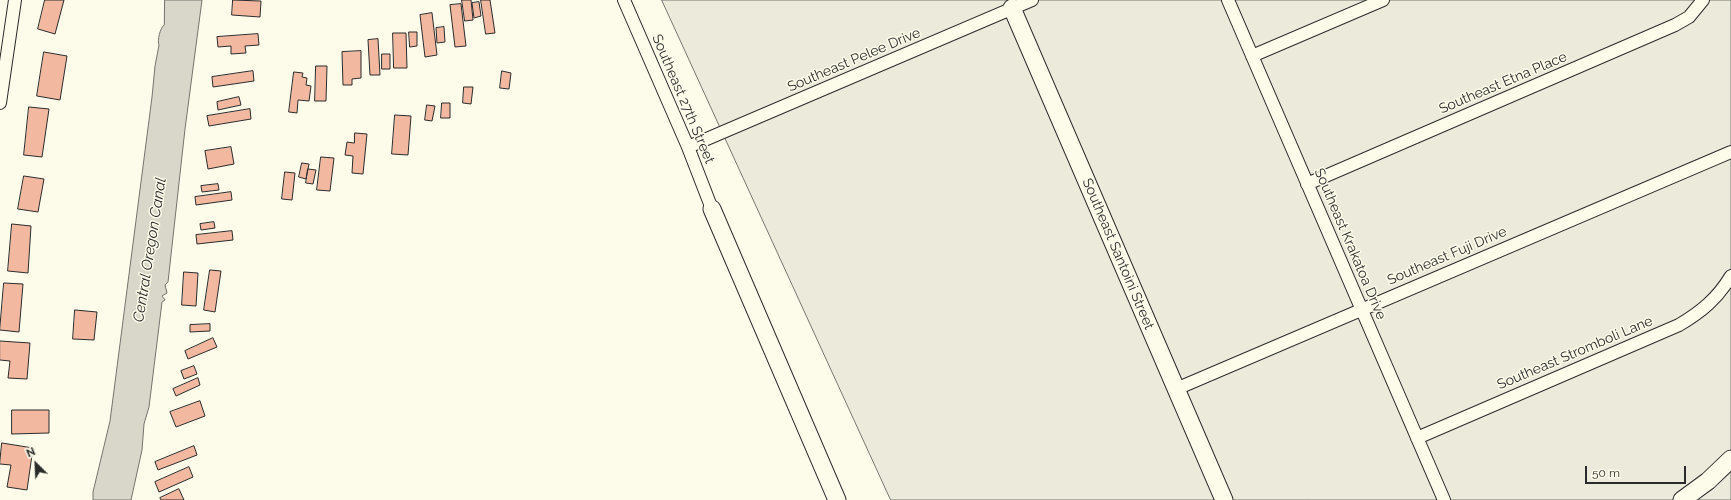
<!DOCTYPE html>
<style>
body{margin:0}
#map{position:relative;width:1731px;height:500px;overflow:hidden;background:#fdfbea;font-family:Raleway,sans-serif}
canvas{display:block}
.north{position:absolute;left:16px;top:444px;width:40px;height:40px;-webkit-text-stroke:3px #fdfbea;paint-order:stroke;rotate:336deg;font-size:11px;font-weight:700;line-height:16px;text-align:center;color:#2b2b2b}
.north::after{content:'';display:block;margin:auto;width:14px;height:18px;background:#2b2b2b;clip-path:polygon(50% 0,100% 100%,50% 72%,0 100%)}
.scale{position:absolute;left:1585px;top:466px;width:101px;height:18px;box-sizing:border-box;border:2px solid #2b2b2b;border-top:0;padding-left:5px;font-size:12px;line-height:14px;white-space:nowrap;color:#2b2b2b;-webkit-text-stroke:3px #fdfbea;paint-order:stroke}
</style>
<div id="map">
<canvas width="1731" height="500"></canvas>
<div class="north">N</div>
<div class="scale">50 m</div>
</div>
<script>
const g = document.querySelector('canvas').getContext('2d');
g.lineJoin = 'round';
function paint(path, color) { g.fillStyle = color; g.fill(path, 'evenodd'); }
function trace(path, color, width, dash) { g.strokeStyle = color; g.lineWidth = width; g.lineCap = dash ? 'butt' : 'round'; g.setLineDash(dash || []); g.stroke(path); }
function drawText(font, color, halo, rows, align = 'center') {
  g.font = font + ' Raleway,sans-serif'; g.lineWidth = 3; g.setLineDash([]); g.textBaseline = 'middle'; g.strokeStyle = halo; g.fillStyle = color; for (const [text, x, y, turn = 0] of rows) {
    g.save(); g.translate(x, y); g.rotate((+turn || 0) * Math.PI / 180); g.textAlign = isNaN(turn) ? turn : align; if (halo) g.strokeText(text, 0, 0); g.fillText(text, 0, 0); g.restore();
  }
}
const green = new Path2D(`
 M 662,0 L 1731,0 L 1731,500 L 891,500 Z`);
paint(green, '#ecebdb');
trace(green, '#74746e', 1);
const water = new Path2D(`
 M 165,0 L 202,0 L 185,129 L 168,282 L 165,285 L 167,293 L 162,296 L 165,300 L 162,302 L 149,407 L 144,424 L 142,450 L 131,500 L 93,500 L 93,492 L 110,421 L 152,97 L 155,66 L 159,45 C 157,41 160,28 164,25 Z`);
paint(water, '#d8d7c9');
trace(water, '#74746e', 1);
const building = new Path2D(`
 M 45,0 L 64,0 L 55,34 L 38,29 Z
 M 233,0 L 261,1 L 260,17 L 232,15 Z
 M 462,0 L 471,0 L 473,20 L 465,21 Z
 M 481,0 L 490,0 L 495,33 L 486,34 Z
 M 479,2 L 481,16 L 474,18 L 472,3 Z
 M 461,4 L 466,46 L 455,47 L 450,5 Z
 M 432,13 L 437,55 L 425,57 L 420,15 Z
 M 444,27 L 445,42 L 437,43 L 436,28 Z
 M 409,32 L 417,32 L 417,46 L 410,47 Z
 M 393,33 L 406,33 L 407,68 L 394,68 Z
 M 258,34 L 259,45 L 245,46 L 246,53 L 231,54 L 231,46 L 218,47 L 217,37 Z
 M 378,39 L 380,75 L 370,75 L 368,40 Z
 M 361,51 L 361,78 L 352,79 L 352,85 L 343,85 L 342,52 Z
 M 44,52 L 67,56 L 60,100 L 37,96 Z
 M 382,54 L 390,54 L 390,69 L 382,69 Z
 M 316,66 L 327,66 L 326,101 L 315,101 Z
 M 253,71 L 254,81 L 213,87 L 212,77 Z
 M 502,71 L 511,73 L 509,89 L 500,88 Z
 M 294,72 L 303,73 L 302,77 L 307,78 L 306,85 L 311,86 L 309,101 L 298,100 L 297,113 L 289,112 Z
 M 464,87 L 473,87 L 471,104 L 463,103 Z
 M 239,97 L 241,105 L 218,110 L 217,102 Z
 M 442,103 L 450,103 L 450,118 L 441,118 Z
 M 427,105 L 435,106 L 432,121 L 425,120 Z
 M 29,107 L 49,109 L 42,157 L 24,155 Z
 M 250,109 L 251,119 L 209,126 L 207,116 Z
 M 395,115 L 411,116 L 408,155 L 392,154 Z
 M 355,133 L 367,134 L 363,174 L 352,173 L 353,156 L 345,155 L 347,142 L 354,143 Z
 M 231,147 L 234,164 L 208,169 L 205,151 Z
 M 321,157 L 334,158 L 330,191 L 317,190 Z
 M 302,163 L 309,164 L 306,179 L 299,177 Z
 M 308,169 L 316,170 L 313,184 L 306,183 Z
 M 285,172 L 295,173 L 292,200 L 282,199 Z
 M 24,176 L 44,179 L 38,212 L 18,209 Z
 M 218,184 L 219,190 L 202,192 L 201,186 Z
 M 231,192 L 232,200 L 196,205 L 195,197 Z
 M 214,222 L 215,228 L 201,230 L 200,224 Z
 M 12,224 L 31,226 L 28,273 L 8,271 Z
 M 232,231 L 233,240 L 197,244 L 196,235 Z
 M 210,270 L 221,271 L 215,312 L 204,310 Z
 M 184,272 L 198,273 L 196,306 L 182,305 Z
 M 4,283 L 23,284 L 19,332 L 0,330 Z
 M 75,310 L 97,312 L 94,340 L 73,339 Z
 M 210,324 L 210,331 L 190,332 L 190,325 Z
 M 213,338 L 217,347 L 188,359 L 185,351 Z
 M 0,341 L 30,343 L 27,379 L 8,378 L 10,361 L 0,360 Z
 M 194,366 L 197,374 L 184,379 L 181,371 Z
 M 198,378 L 200,385 L 176,396 L 173,389 Z
 M 200,401 L 205,416 L 176,427 L 170,412 Z
 M 12,410 L 49,410 L 49,433 L 12,434 Z
 M 2,443 L 33,448 L 27,490 L 7,487 L 11,465 L 0,464 Z
 M 194,446 L 197,455 L 158,470 L 155,462 Z
 M 189,467 L 193,477 L 159,492 L 155,482 Z
 M 179,489 L 184,500 L 161,500 L 160,498 Z`);
paint(building, '#f2b8a0');
trace(building, '#2b2b2b', 1);
const street = new Path2D(`
 M 624,0 L 688,147 L 712,209
 M 1228,0 L 1444,500
 M 1252,56 L 1383,0
 M 0,103 L 15,0
 M 688,147 L 1032,0
 M 1307,184 L 1675,25 L 1689,17 L 1703,0
 M 1176,389 L 1731,152
 M 1417,438 L 1679,325 C 1701,312 1717,299 1731,276`);
const secondary = new Path2D(`
 M 1012,8 L 1224,500
 M 712,209 L 837,500
 M 1682,500 L 1708,481 L 1731,459`);
trace(street, '#2b2b2b', 14);
trace(secondary, '#2b2b2b', 19);
trace(street, '#fdfbea', 12);
trace(secondary, '#fdfbea', 17);
drawText('14px', '#2b2b2b', '#fdfbea', [
 ["Southeast Pelee Drive",854,60,-23],
 ["Southeast Etna Place",1503,83,-23],
 ["Southeast 27th Street",683,99,67],
 ["Southeast Krakatoa Drive",1350,244,67],
 ["Southeast Santoini Street",1118,254,67],
 ["Southeast Fuji Drive",1447,256,-23],
 ["Southeast Stromboli Lane",1575,353,-23]
]);
drawText('italic 15px', '#2b2b2b', '#fdfbea', [
 ["Central Oregon Canal",150,250,-81]
]);
</script>
